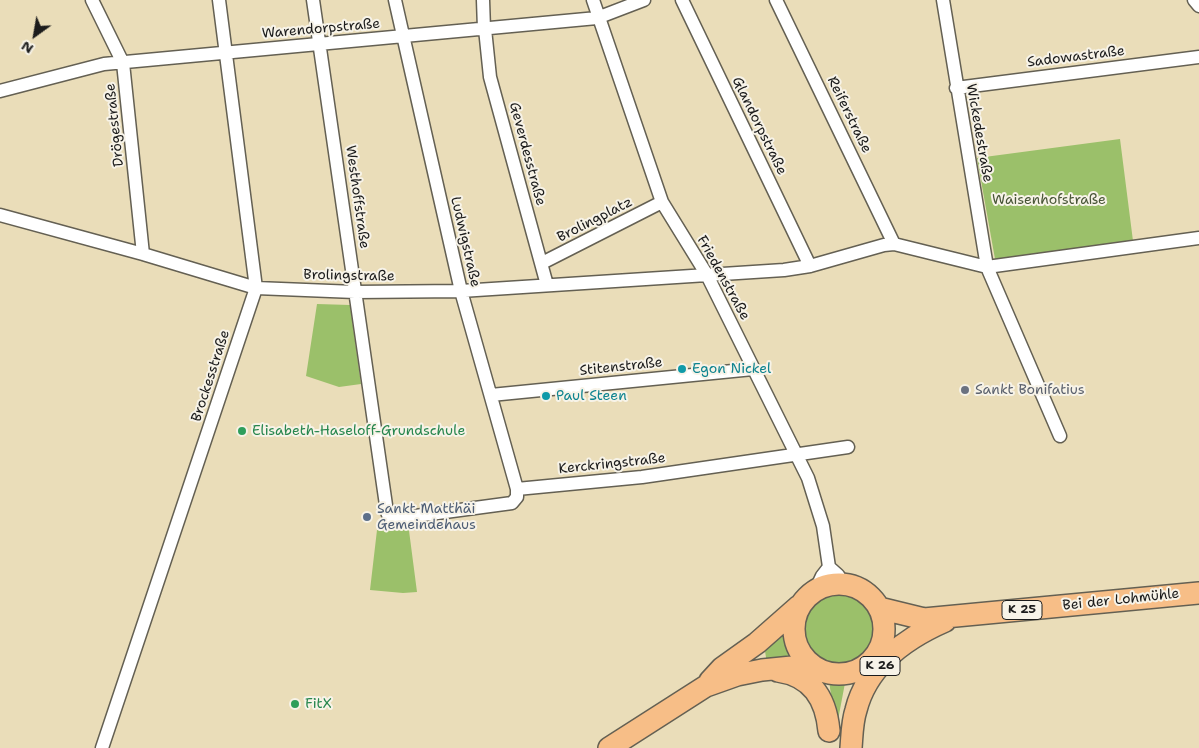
<!DOCTYPE html>
<meta charset="utf-8">
<style>
body{margin:0}
#map{position:relative;width:1199px;height:748px;overflow:hidden;background:#eaddb9;font-family:"Shantell Sans",sans-serif}
canvas{display:block}
.north{position:absolute;left:10px;top:10px;width:50px;height:50px;-webkit-text-stroke:4px #f7f3e8;paint-order:stroke;rotate:212deg;font-size:14px;font-weight:700;line-height:20px;text-align:center;color:#1c1c1c}
.north::after{content:'';display:block;margin:auto;width:18px;height:22px;background:#1c1c1c;clip-path:polygon(50% 0,100% 100%,50% 72%,0 100%)}
</style>
<div id="map">
<canvas width="1199" height="748"></canvas>
<div class="north">N</div>
</div>
<script>
const g = document.querySelector('canvas').getContext('2d');
g.lineJoin = 'round';
function paint(path, color) { g.fillStyle = color; g.fill(path, 'evenodd'); }
function trace(path, color, width, dash) { g.strokeStyle = color; g.lineWidth = width; g.lineCap = dash ? 'butt' : 'round'; g.setLineDash(dash || []); g.stroke(path); }
function drawText(font, color, halo, rows, align = 'center') {
  g.font = font + ' "Shantell Sans",sans-serif'; g.lineWidth = 4; g.setLineDash([]); g.textBaseline = 'middle'; g.strokeStyle = halo; g.fillStyle = color; for (const [text, x, y, turn = 0] of rows) {
    g.save(); g.translate(x, y); g.rotate((+turn || 0) * Math.PI / 180); g.textAlign = isNaN(turn) ? turn : align; if (halo) g.strokeText(text, 0, 0); g.fillText(text, 0, 0); g.restore();
  }
}
paint(new Path2D(`
 M 1120,139 L 1133,241 L 995,259 L 977,158 Z
 M 317,304 L 350,305 L 361,384 L 339,387 L 306,376 Z
 M 408,523 L 417,592 L 403,593 L 370,590 L 377,530 Z
 M802 629a37 37 0 1 1 74 0a37 37 0 1 1-74 0Z
 M 786,629 L 788,643 L 796,659 L 767,664 L 765,651 L 762,646 Z
 M 830,680 L 844,680 L 845,683 L 838,720 L 836,720 C 836,709 828,689 830,680 Z`), '#9bc06a');
const street = new Path2D(`
 M 92,0 L 123,63 L 143,254
 M 313,0 L 387,512 L 389,517 L 393,519 L 512,503 L 517,497 L 517,489 L 461,291 L 395,0
 M 483,0 L 484,29
 M 593,0 L 662,202 L 707,275 L 808,478 L 823,526 L 829,567 L 838,575 L 843,584
 M 682,0 L 810,266
 M 776,0 L 894,244
 M 943,0 L 987,267 L 1060,436
 M 1194,0 L 1199,6
 M 485,29 L 490,77 L 547,285
 M 956,88 L 1199,57
 M 0,91 L 104,64 L 597,18 L 644,0
 M 0,215 L 143,254 L 256,288 L 355,292 L 461,291 L 784,270 L 810,266 L 884,245 L 894,244 L 987,267 L 1199,238
 M 542,263 L 662,202
 M 491,395 L 753,369
 M 517,489 L 642,477 L 848,447
 M 816,589 L 822,576 L 829,567
 M 102,748 L 256,288 L 219,0`);
const primary = new Path2D(`
 M794 629a45 45 0 1 1 90 0a45 45 0 1 1-90 0Z
 M 879,608 L 924,619 L 1199,593
 M 778,671 C 812,676 826,699 829,731
 M 710,681 L 722,668 L 757,643 L 799,606
 M 609,748 L 706,686 L 737,675 L 762,670 L 812,665
 M 851,748 C 852,736 852,722 856,710 C 867,666 906,638 945,621`);
trace(street, '#646053', 15);
trace(primary, '#646053', 24);
trace(street, '#fff', 12);
trace(primary, '#f7be87', 21);
for (const [x, y, r, color] of [
 [682,369,5,"#0f9aa8"],
 [965,390,5,"#6b7280"],
 [546,396,5,"#0f9aa8"],
 [242,431,5,"#2e9e5b"],
 [367,517,5,"#5c6f8a"],
 [295,704,5,"#2e9e5b"]
]) { const dot = new Path2D(); dot.arc(x, y, r, 0, 2 * Math.PI); g.fillStyle = color; g.fill(dot); trace(dot, '#f7f3e8', 2); }
for (const [x, y, w] of [
 [1022,610,40],
 [880,666,40]
]) { const box = new Path2D(); box.roundRect(x - w / 2, y - 9.5, w, 19, 4); g.fillStyle = '#f7f3e8'; g.fill(box); trace(box, '#1c1c1c', 1); }
drawText('bold 12px', '#1c1c1c', null, [
 ["K 25",1022,610],
 ["K 26",880,666]
]);
drawText('14px', '#1c1c1c', '#f7f3e8', [
 ["Warendorpstraße",321,29,-5],
 ["Sadowastraße",1076,57,-7],
 ["Reiferstraße",849,115,64],
 ["Drögestraße",115,125,-96],
 ["Glandorpstraße",759,126,64],
 ["Wickedestraße",979,133,80],
 ["Geverdesstraße",527,154,75],
 ["Westhoffstraße",357,197,82],
 ["Brolingplatz",595,220,-27],
 ["Ludwigstraße",465,242,77],
 ["Brolingstraße",349,276,1],
 ["Friedenstraße",723,278,61],
 ["Stitenstraße",621,367,-6],
 ["Brockesstraße",211,376,-72],
 ["Kerckringstraße",612,464,-6],
 ["Bei der Lohmühle",1121,600,-6]
]);
drawText('14px', '#485537', '#f7f3e8', [
 ["Waisenhofstraße",1049,200]
]);
drawText('14px', '#0d838f', '#f7f3e8', [
 ["Egon Nickel",692,369],
 ["Paul Steen",556,396]
], 'left');
drawText('14px', '#5b616d', '#f7f3e8', [
 ["Sankt Bonifatius",975,390]
], 'left');
drawText('14px', '#27864d', '#f7f3e8', [
 ["Elisabeth-Haseloff-Grundschule",252,431],
 ["FitX",305,704]
], 'left');
drawText('14px', '#4e5e75', '#f7f3e8', [
 ["Sankt Matthäi",377,509],
 ["Gemeindehaus",377,525]
], 'left');
</script>
